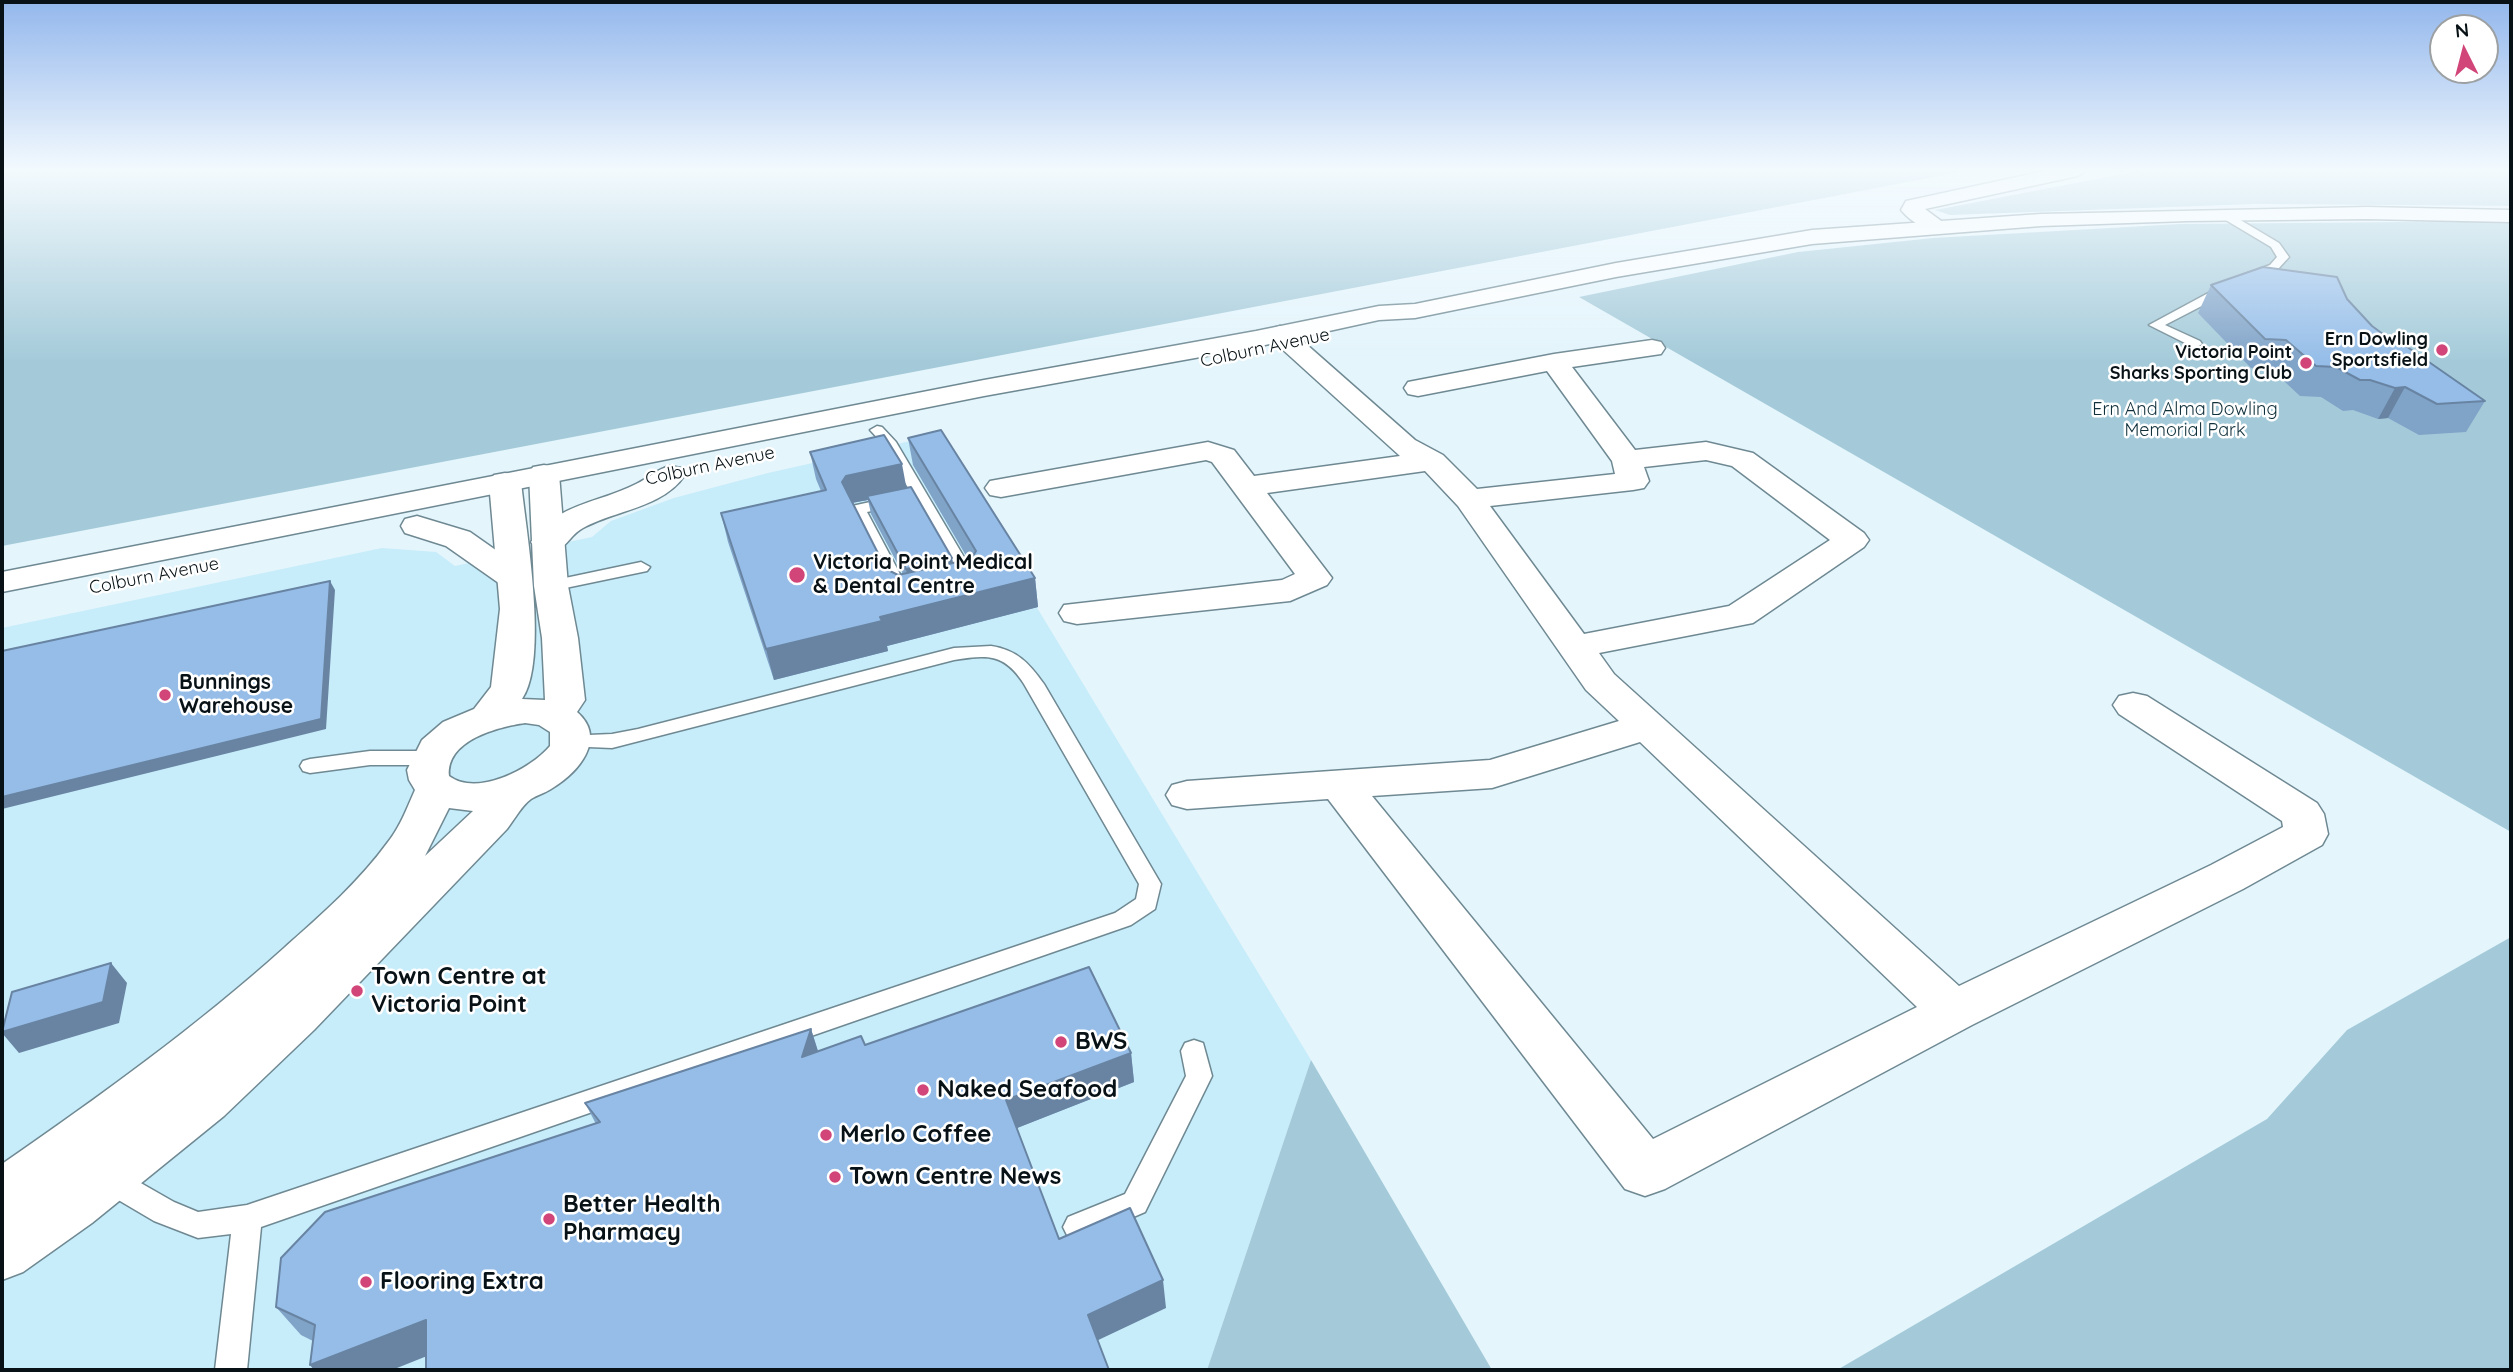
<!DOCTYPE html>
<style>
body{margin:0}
#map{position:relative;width:2513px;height:1372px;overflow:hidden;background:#e4f5fc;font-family:Quicksand,sans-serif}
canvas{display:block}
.frame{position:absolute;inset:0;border:4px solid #081216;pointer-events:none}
.north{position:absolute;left:2429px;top:14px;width:70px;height:70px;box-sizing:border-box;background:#fff;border:2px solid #9ca0a2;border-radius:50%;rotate:354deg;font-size:19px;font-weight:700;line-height:28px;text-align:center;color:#081216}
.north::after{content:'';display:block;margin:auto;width:24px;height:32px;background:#d14578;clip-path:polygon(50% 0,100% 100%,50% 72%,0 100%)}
</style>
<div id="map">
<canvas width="2513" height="1372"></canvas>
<div class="frame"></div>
<div class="north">N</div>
</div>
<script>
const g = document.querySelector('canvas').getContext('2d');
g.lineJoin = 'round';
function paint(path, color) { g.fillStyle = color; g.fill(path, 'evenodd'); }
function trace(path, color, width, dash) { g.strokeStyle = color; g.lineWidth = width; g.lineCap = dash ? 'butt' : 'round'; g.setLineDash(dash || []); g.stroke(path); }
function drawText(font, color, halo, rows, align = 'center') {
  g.font = font + ' Quicksand,sans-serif'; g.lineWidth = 5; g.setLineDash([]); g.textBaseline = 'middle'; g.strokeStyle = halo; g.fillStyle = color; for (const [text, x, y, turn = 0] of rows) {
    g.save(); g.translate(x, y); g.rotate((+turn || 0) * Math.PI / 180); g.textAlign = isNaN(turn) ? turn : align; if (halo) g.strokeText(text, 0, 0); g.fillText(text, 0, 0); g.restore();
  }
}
paint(new Path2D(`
 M 933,436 L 1311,1060 L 1207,1370 L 2,1370 L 2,628 L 382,548 L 436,552 L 455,566 L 592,537 L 611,521 L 674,498 L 768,473 Z`), '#c7ecfa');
paint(new Path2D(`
 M 2,170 L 1971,170 L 2,546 Z
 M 2143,170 L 2511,170 L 2511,206 L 2257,204 L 1950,215 L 1935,210 Z
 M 2511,221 L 2511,832 L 1579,297 L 1798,252 L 1933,238 L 2180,224 Z
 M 2511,937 L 2511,1370 L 1837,1370 L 2267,1119 L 2347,1030 Z
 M 1311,1060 L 1492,1370 L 1207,1370 Z`), '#a4cad9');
const service = new Path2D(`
 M 2219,212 L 2227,212 L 2279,243 L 2289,257 L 2278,269 L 2246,283 L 2165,325 L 2200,341 L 2202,344 L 2195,348 L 2149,325 L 2238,277 L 2270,265 L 2277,257 L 2271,247 L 2219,216 Z
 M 877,426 L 882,427 L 896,442 L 978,581 L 975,585 L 959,586 L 956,582 L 959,578 L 915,502 L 867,512 L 910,593 L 901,598 L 892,593 L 850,509 L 852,506 L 911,493 L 883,444 L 870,430 Z
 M 641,562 L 650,567 L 647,571 L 551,591 L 542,586 L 551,581 Z
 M 991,646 C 1017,650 1029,663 1044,684 L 1161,884 L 1155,909 L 1131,925 L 261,1227 L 247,1370 L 215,1370 L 231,1234 L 198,1238 L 154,1221 L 98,1188 L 94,1179 L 98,1170 L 108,1166 L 118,1170 L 174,1202 L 198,1212 L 247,1205 L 1115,913 L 1136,899 L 1139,884 L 1024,684 C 1004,653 988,655 954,660 L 612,748 L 565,746 L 562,741 L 565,736 L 612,734 L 638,729 L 954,648 Z
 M 370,751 L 431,751 L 438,753 L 441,758 L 438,763 L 431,765 L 370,765 L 310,773 L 303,771 L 300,766 L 303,761 L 310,759 Z
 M 1194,1040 L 1203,1043 L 1212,1076 L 1145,1212 L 1078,1241 L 1068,1237 L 1063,1227 L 1068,1217 L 1125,1194 L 1186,1076 L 1181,1051 L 1185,1043 Z`);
const minor = new Path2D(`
 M 2049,170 L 2088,170 L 2078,176 L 1925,209 L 1948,226 L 1945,231 C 1930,234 1911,222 1901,210 L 1906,201 Z
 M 1280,326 L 1289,329 L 1415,440 L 1443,455 L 1477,489 L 1615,474 L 1612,461 L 1547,371 L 1418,396 L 1408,394 L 1404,388 L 1408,382 L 1554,354 L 1652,340 L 1661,342 L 1665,348 L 1661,354 L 1572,367 L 1635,450 L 1706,442 L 1753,453 L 1864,533 L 1869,540 L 1864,547 L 1753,623 L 1599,653 L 1614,674 L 1959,986 L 2211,865 L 2283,827 L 2282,821 L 2119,714 L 2113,705 L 2119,696 L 2133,693 L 2147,696 L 2317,803 L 2324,814 L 2328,834 L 2322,845 L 2243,889 L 1972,1025 L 1665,1189 L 1645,1196 L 1625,1189 L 1328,799 L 1187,809 L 1172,805 L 1166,795 L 1172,785 L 1187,781 L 1490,760 L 1619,721 L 1586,690 L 1458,506 L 1425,471 L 1267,493 L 1332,578 L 1327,585 L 1290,601 L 1077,624 L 1064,621 L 1059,613 L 1064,605 L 1282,580 L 1295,574 L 1212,462 L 1206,460 L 1001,497 L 990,495 L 985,488 L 990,481 L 1001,479 L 1208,442 L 1234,450 L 1254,476 L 1400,456 L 1271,339 L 1267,334 L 1271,329 ZM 1706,460 L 1732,466 L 1830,540 L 1729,606 L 1584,634 L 1490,506 L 1633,490 L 1644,488 L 1649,481 L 1644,467 ZM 1640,742 L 1917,1007 L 1653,1139 L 1372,796 L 1492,788 Z
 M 544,465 L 555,467 L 559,474 L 568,586 L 578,638 L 585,700 L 577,712 C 608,739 578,773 551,789 C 545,793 537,795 531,799 C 522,805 514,820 507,829 L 314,1030 L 224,1116 L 92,1223 L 23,1272 L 2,1280 L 2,1164 C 99,1097 196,1027 284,948 C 321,915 359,882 388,842 C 400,827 407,808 415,790 L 409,780 L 407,770 L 422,740 L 443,722 L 474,709 L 491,687 L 500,609 L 489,482 L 494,475 L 505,473 L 516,475 L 521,482 C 526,531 549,660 522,699 L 545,700 L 542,638 L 534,586 L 529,474 L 533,467 ZM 525,723 L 539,725 L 550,732 L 550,746 C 531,769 477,797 449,776 C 446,740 498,727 525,723 ZM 449,808 L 473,811 L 425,856 Z`);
const secondary = new Path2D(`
 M 2367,207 L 2511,210 L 2511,222 L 2367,219 L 2187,221 L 2041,226 L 1812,244 L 1616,277 L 1415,318 L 1379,320 L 1256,347 L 984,396 L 2,592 L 2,572 L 984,380 L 1256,331 L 1379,306 L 1415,304 L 1616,263 L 1812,230 L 2041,214 Z
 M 670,466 L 681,468 L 685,475 C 663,508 615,510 583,528 C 573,533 567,545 558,550 C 551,553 544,551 536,549 L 531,542 C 559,502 597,504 636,484 C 649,478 657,469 670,466 Z
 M 417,516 L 470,532 L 527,572 L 532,579 L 527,586 L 515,589 L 503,586 L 446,546 L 405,533 L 401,526 L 405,519 Z`);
trace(service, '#6f8993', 3);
trace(minor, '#6f8993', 3);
trace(secondary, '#6f8993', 3);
paint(service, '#fff');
paint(minor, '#fff');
paint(secondary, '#fff');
paint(new Path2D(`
 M 2211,285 L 2347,299 L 2372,326 L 2395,343 L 2485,401 L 2466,432 L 2419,435 L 2388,418 L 2378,419 L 2353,410 L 2343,411 L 2321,397 L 2300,396 L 2271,369 L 2251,368 L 2198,313 Z
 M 908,438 L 1035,578 L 1038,607 L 887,646 L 888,651 L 774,680 L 728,542 L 721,513 L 821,491 L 816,479 L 810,452 L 906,488 L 952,558 L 953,563 L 968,559 L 913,465 ZM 868,500 L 871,514 L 903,574 L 898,575 L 886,569 L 852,503 Z
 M 811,1029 L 818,1051 L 865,1045 L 1131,1053 L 1134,1082 L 1017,1128 L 1059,1239 L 1166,1308 L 426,1357 L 313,1341 L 301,1335 L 276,1307 L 596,1124 L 585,1103 Z`), '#80a3c8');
paint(new Path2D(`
 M 2405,387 L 2388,418 L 2378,419 L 2395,388 Z
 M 902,464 L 907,491 L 867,496 L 868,500 L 851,503 L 842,482 L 846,476 Z
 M 952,558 L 955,576 L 909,587 L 906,569 Z
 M 1035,578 L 1038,607 L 887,646 L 888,651 L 774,680 L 766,649 L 880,617 Z
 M 330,581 L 335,590 L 326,729 L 2,809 L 2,797 Z
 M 111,963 L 127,983 L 119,1023 L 19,1053 L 2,1033 Z
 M 811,1029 L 820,1058 L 802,1057 Z
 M 1131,1053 L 1134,1082 L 1012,1130 L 1006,1100 Z
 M 1163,1280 L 1166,1308 L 1092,1343 L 1088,1315 Z
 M 426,1320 L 447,1348 L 392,1370 L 314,1370 L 310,1365 Z`), '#6884a2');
const building = new Path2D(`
 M 2263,267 L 2337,277 L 2347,299 L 2372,326 L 2395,343 L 2403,344 L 2485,401 L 2437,404 L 2405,387 L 2395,388 L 2370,380 L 2360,380 L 2336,367 L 2316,366 L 2286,340 L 2265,339 L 2211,285 Z
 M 941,430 L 1035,578 L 880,617 L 882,621 L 766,649 L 721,513 L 826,490 L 810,452 L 884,435 L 902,464 L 846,476 L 842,482 L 886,569 L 898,575 L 971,559 L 976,551 L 908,438 Z
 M 911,487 L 952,558 L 906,569 L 867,496 Z
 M 330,581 L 321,719 L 2,797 L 2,651 Z
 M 111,963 L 103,1002 L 2,1032 L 12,992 Z
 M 1089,967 L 1131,1053 L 1006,1100 L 1059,1239 L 1130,1208 L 1163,1280 L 1088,1315 L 1109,1370 L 426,1370 L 426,1320 L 310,1365 L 315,1325 L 276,1307 L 281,1258 L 325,1212 L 600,1122 L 585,1103 L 811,1029 L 802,1057 L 861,1036 L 865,1045 Z`);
paint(building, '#95bde8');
trace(building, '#6884a2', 2);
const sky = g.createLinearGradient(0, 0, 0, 362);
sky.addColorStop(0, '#93b7ec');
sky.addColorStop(0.47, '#f3fafe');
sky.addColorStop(1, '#f3fafe00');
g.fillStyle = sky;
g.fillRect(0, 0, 2513, 362);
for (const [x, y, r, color] of [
 [2442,350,7,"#d14578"],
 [2306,363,7,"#d14578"],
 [797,575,9,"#d14578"],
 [165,695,7,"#d14578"],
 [357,991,7,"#d14578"],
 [1061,1042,7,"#d14578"],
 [923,1090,7,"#d14578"],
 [826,1135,7,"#d14578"],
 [835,1177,7,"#d14578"],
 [549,1219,7,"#d14578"],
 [366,1282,7,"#d14578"]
]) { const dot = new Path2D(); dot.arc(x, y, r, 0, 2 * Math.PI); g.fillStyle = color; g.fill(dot); trace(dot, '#fff', 2.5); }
drawText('bold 18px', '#081216', '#fff', [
 ["Ern Dowling",2428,340],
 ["Sportsfield",2428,361],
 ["Victoria Point",2292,353],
 ["Sharks Sporting Club",2292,374]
], 'right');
drawText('18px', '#081216', '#fff', [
 ["Colburn Avenue",1265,348,-12],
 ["Colburn Avenue",710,466,-12],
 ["Colburn Avenue",154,576,-11]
]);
drawText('18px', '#10303b', '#fff', [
 ["Ern And Alma Dowling",2185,410],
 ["Memorial Park",2185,431]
]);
drawText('bold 21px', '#081216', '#fff', [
 ["Victoria Point Medical",813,563],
 ["& Dental Centre",813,587],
 ["Bunnings",179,683],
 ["Warehouse",179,707]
], 'left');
drawText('bold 24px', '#081216', '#fff', [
 ["Town Centre at",371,977],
 ["Victoria Point",371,1005],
 ["BWS",1075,1042],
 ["Naked Seafood",937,1090],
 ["Merlo Coffee",840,1135],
 ["Town Centre News",849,1177],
 ["Better Health",563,1205],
 ["Pharmacy",563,1233],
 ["Flooring Extra",380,1282]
], 'left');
</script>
